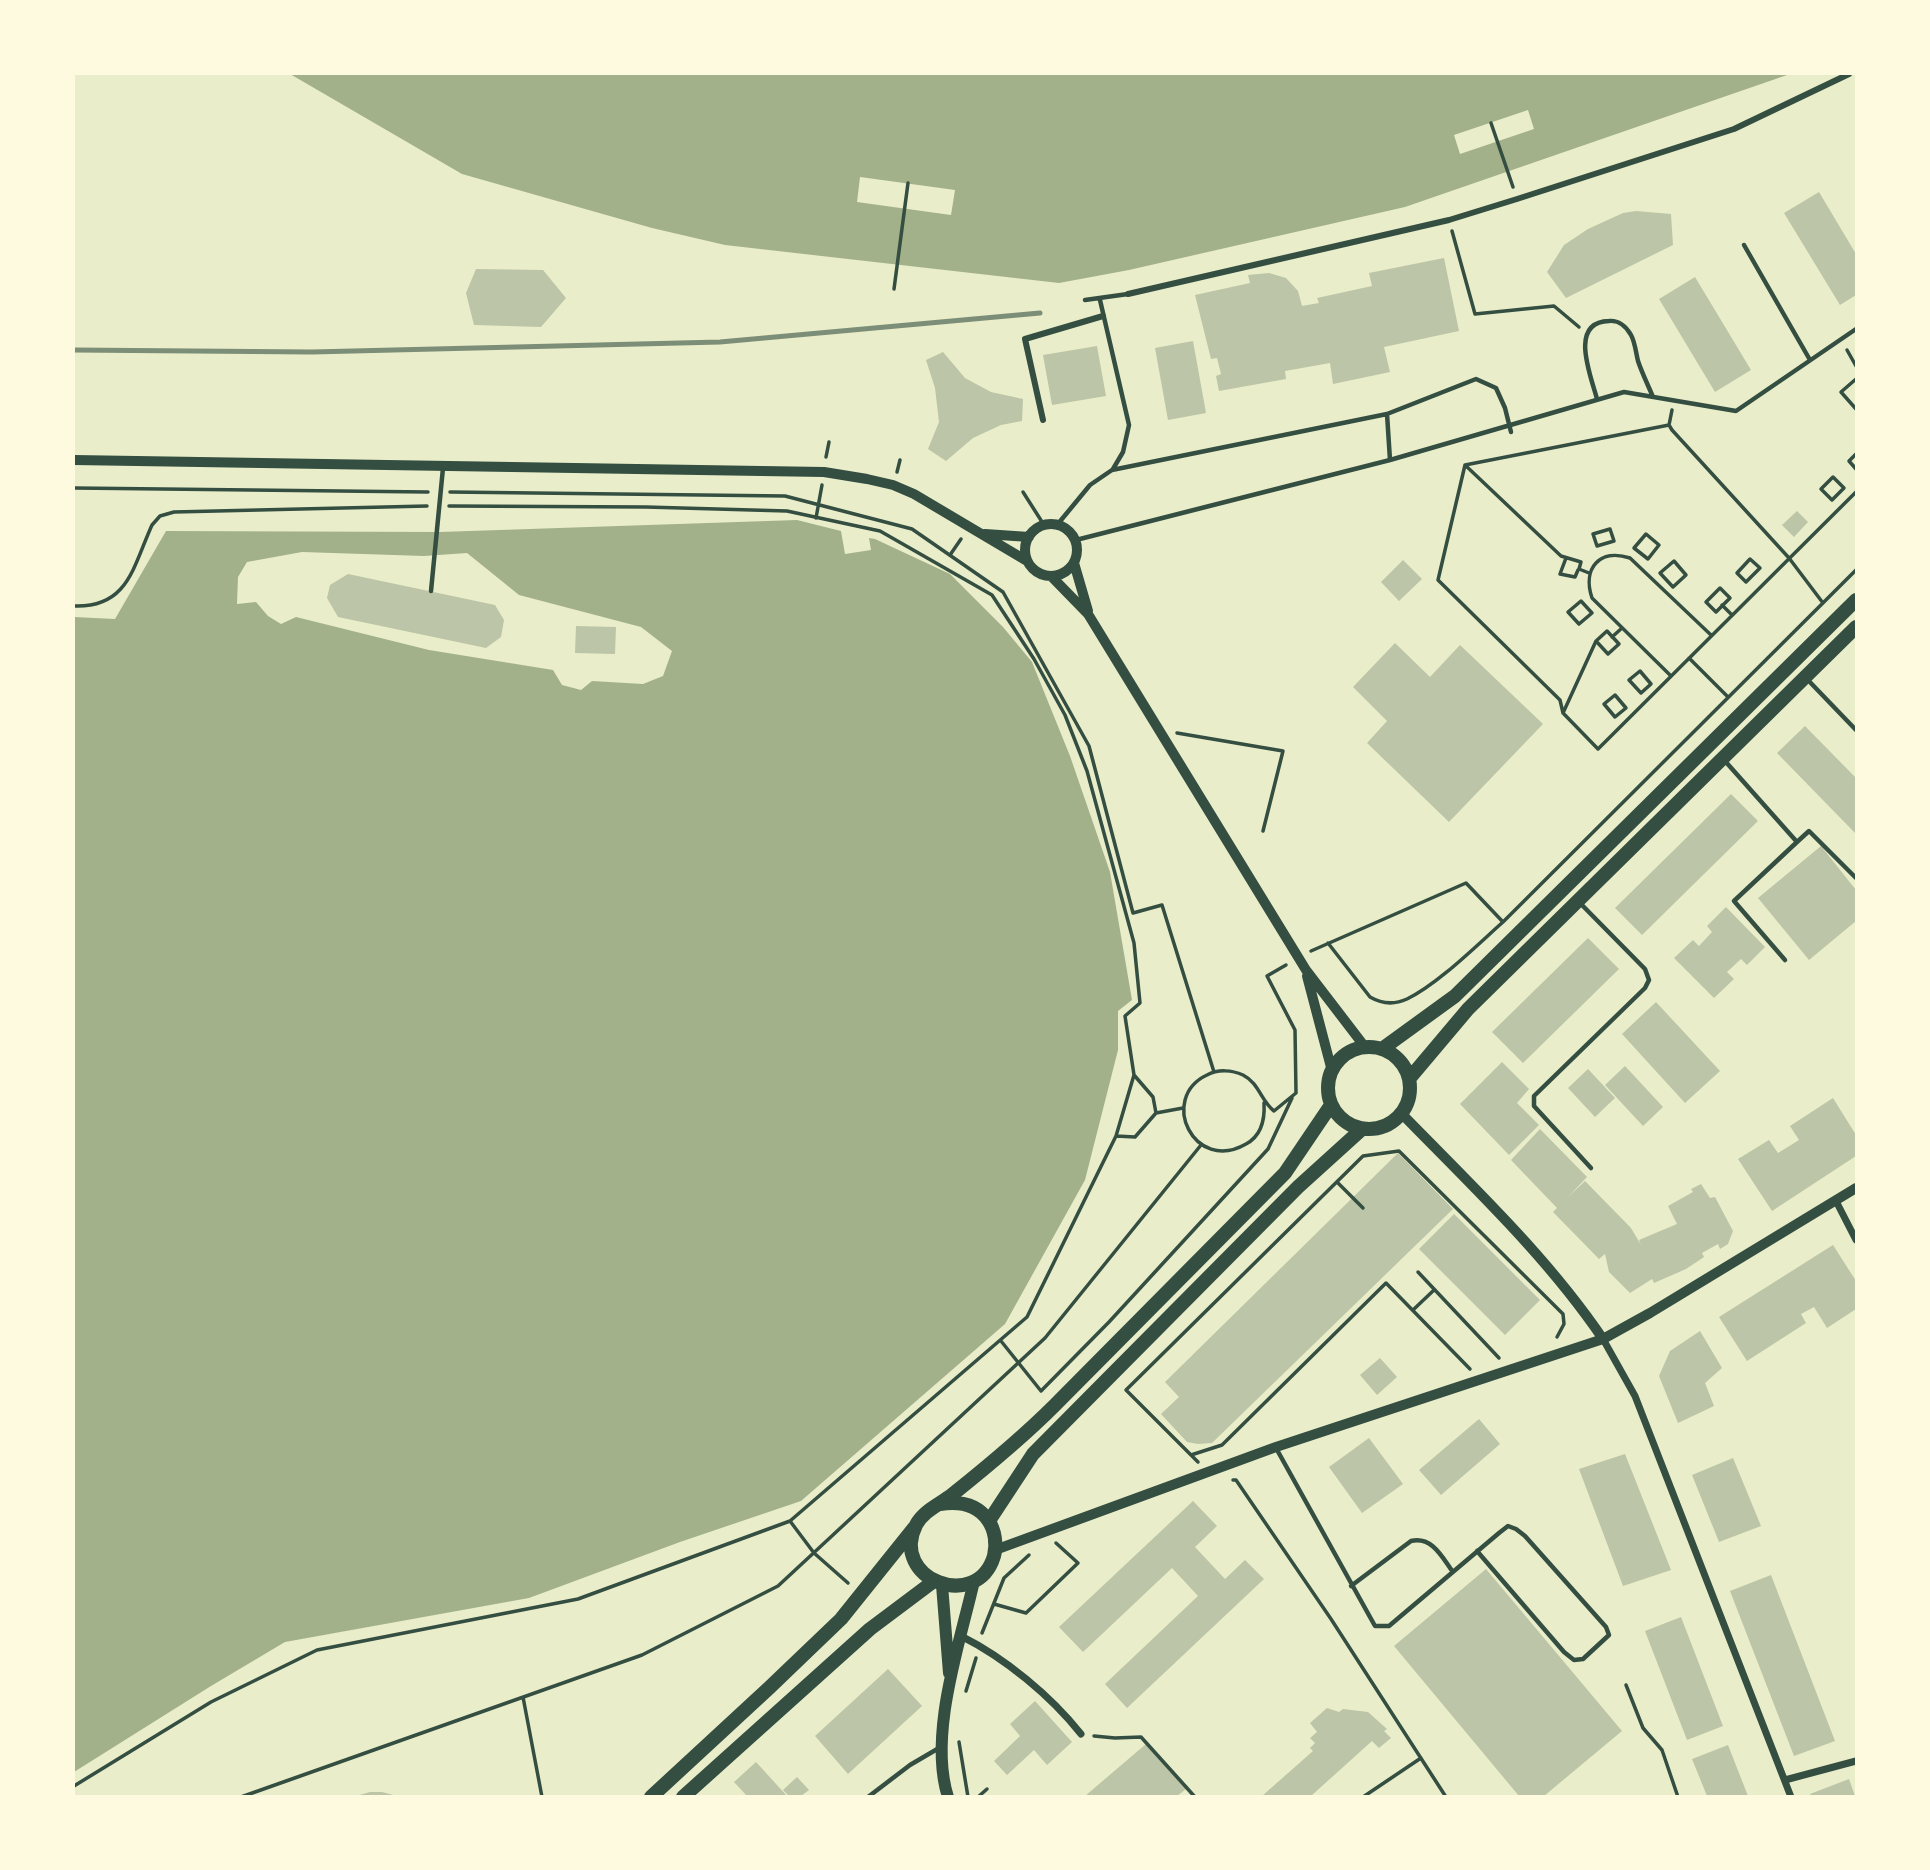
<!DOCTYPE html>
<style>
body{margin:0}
#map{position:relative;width:1930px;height:1870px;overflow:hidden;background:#e9edc9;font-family:Spectral,serif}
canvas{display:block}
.frame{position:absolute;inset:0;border:75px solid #fefae0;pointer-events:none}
</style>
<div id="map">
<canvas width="1930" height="1870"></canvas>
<div class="frame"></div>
</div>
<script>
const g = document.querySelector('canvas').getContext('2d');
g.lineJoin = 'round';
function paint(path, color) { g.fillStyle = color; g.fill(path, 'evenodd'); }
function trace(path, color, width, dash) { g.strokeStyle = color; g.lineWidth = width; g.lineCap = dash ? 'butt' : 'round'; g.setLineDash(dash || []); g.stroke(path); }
paint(new Path2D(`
 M 290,74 L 1790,74 L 1405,207 L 1129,270 L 1059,283 L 725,245 L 652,228 L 462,174 Z
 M 797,520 L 841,531 L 845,554 L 871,550 L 869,538 L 875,539 L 950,574 L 1003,627 L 1032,662 L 1070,756 L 1110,872 L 1132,1000 L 1118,1011 L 1118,1050 L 1085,1180 L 1005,1324 L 801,1501 L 680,1542 L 529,1598 L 285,1642 L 211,1686 L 74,1772 L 74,617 L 115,619 L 166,531 L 440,532 ZM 302,552 L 424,556 L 467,553 L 519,595 L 641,627 L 672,651 L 663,676 L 643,684 L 592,681 L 581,690 L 562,685 L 553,670 L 429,650 L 296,617 L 281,624 L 268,616 L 256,602 L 237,604 L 238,577 L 247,562 Z`), '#a3b18a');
paint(new Path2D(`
 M 1528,110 L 1534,129 L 1460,154 L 1454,135 Z
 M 860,177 L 955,190 L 951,215 L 857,202 Z`), '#e9edc9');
paint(new Path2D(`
 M 1819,192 L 1856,254 L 1856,295 L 1840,305 L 1784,213 Z
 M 1636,211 L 1671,214 L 1673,245 L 1566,298 L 1547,272 L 1564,245 L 1588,229 L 1623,213 Z
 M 1444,258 L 1459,331 L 1384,347 L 1390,372 L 1333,384 L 1330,363 L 1285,371 L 1286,379 L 1219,391 L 1216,376 L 1221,374 L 1217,358 L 1211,359 L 1195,295 L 1250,283 L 1248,275 L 1269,273 L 1286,278 L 1298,291 L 1302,306 L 1319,303 L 1317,298 L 1372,286 L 1369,273 Z
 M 476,269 L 543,270 L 566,298 L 541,327 L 474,325 L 466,293 Z
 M 1695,277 L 1751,370 L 1715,392 L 1659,299 Z
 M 1193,341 L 1206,413 L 1168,420 L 1155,348 Z
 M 1097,346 L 1106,396 L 1052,405 L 1043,355 Z
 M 943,352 L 965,378 L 991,392 L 1023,399 L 1022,421 L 1001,425 L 973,438 L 946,461 L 928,449 L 939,422 L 935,388 L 926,360 Z
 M 1797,511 L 1808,522 L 1794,537 L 1782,525 Z
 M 1403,560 L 1422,579 L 1399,601 L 1381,582 Z
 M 348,574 L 495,605 L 504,620 L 501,637 L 486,648 L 338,617 L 327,598 L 330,585 Z
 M 576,626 L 616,627 L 615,654 L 575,653 Z
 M 1395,643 L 1430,677 L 1460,645 L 1543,724 L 1449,822 L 1367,743 L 1387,721 L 1353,687 Z
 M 1805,726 L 1856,778 L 1856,834 L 1777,753 Z
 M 1731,794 L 1758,821 L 1642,935 L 1615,908 Z
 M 1821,846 L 1856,890 L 1856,921 L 1809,960 L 1758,898 Z
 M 1726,907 L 1765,947 L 1747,965 L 1741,959 L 1727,972 L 1734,979 L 1714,998 L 1674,958 L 1693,940 L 1699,946 L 1712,932 L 1707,926 Z
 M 1588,938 L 1619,969 L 1523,1063 L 1492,1032 Z
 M 1656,1002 L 1720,1071 L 1685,1103 L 1622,1034 Z
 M 1502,1062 L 1529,1089 L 1517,1103 L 1539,1125 L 1509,1155 L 1460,1104 Z
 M 1625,1066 L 1663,1107 L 1643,1126 L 1605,1085 Z
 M 1588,1069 L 1615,1098 L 1595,1117 L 1568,1088 Z
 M 1833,1098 L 1856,1135 L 1856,1156 L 1772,1211 L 1738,1159 L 1769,1140 L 1778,1153 L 1799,1140 L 1790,1126 Z
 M 1540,1129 L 1587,1177 L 1568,1197 L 1585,1181 L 1631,1228 L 1641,1245 L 1639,1240 L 1677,1224 L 1668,1206 L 1693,1192 L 1691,1189 L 1701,1184 L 1710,1198 L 1715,1197 L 1733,1231 L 1728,1244 L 1720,1249 L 1718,1244 L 1702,1253 L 1704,1257 L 1686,1269 L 1654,1283 L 1652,1279 L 1630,1293 L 1609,1272 L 1605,1254 L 1599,1259 L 1553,1212 L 1557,1208 L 1511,1160 Z
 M 1398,1153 L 1453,1209 L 1212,1443 L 1198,1444 L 1187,1442 L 1161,1414 L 1179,1397 L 1165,1382 Z
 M 1454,1214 L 1540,1300 L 1505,1335 L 1419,1249 Z
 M 1833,1245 L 1856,1281 L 1856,1309 L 1827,1328 L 1814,1307 L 1801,1314 L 1806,1323 L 1747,1361 L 1719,1317 Z
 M 1700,1331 L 1722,1368 L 1705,1383 L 1714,1406 L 1678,1423 L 1659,1376 L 1670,1351 Z
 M 1380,1358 L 1397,1377 L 1377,1395 L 1360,1375 Z
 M 1479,1419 L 1500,1444 L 1441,1495 L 1419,1470 Z
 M 1369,1438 L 1403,1484 L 1362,1513 L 1329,1467 Z
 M 1625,1454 L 1671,1570 L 1623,1586 L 1579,1469 Z
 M 1733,1458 L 1761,1526 L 1719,1542 L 1692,1475 Z
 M 1193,1501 L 1217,1526 L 1195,1547 L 1225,1579 L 1245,1560 L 1264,1579 L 1127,1708 L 1105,1684 L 1198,1596 L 1172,1568 L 1083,1652 L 1059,1627 Z
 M 1486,1569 L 1622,1731 L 1544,1796 L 1519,1796 L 1394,1646 Z
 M 1771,1575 L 1835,1741 L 1794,1756 L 1730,1591 Z
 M 1681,1617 L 1723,1726 L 1687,1740 L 1645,1631 Z
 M 888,1669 L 922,1706 L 848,1774 L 815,1736 Z
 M 1035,1701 L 1072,1742 L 1047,1765 L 1034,1750 L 1007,1775 L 994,1761 L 1020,1736 L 1010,1724 Z
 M 1327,1708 L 1339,1712 L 1343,1709 L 1368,1712 L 1387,1729 L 1384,1731 L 1391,1738 L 1379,1748 L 1372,1741 L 1311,1796 L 1262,1796 L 1313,1751 L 1310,1748 L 1315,1743 L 1310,1738 L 1317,1732 L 1310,1723 Z
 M 1146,1744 L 1186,1789 L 1177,1796 L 1085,1796 Z
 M 1728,1745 L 1748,1796 L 1707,1796 L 1692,1759 Z
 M 756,1762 L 787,1796 L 747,1796 L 734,1782 Z
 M 797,1777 L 809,1790 L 801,1796 L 789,1796 L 783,1790 Z
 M 1849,1779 L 1855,1796 L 1811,1796 L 1810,1794 Z
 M 370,1792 L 382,1792 L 397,1796 L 356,1796 Z`), '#bcc5a7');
trace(new Path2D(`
 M 1491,123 L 1513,187
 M 1452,231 L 1475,314 L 1554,306 L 1579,327
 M 894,289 L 908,183
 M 1847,350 L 1856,366
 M 1856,379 L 1841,392 L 1856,409
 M 1672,410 L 1669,425 L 1672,430 L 1789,558 L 1823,603
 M 1856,454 L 1849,461 L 1856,469
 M 826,457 L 829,442
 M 1465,465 L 1438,580 L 1560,700 L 1563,713
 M 1465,465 L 1669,425
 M 1465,465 L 1561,556 L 1581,562 L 1579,569 L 1589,573
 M 897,472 L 900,460
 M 1833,477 L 1844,488 L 1832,500 L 1821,489 Z
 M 74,488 L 428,492
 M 450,492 L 785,496 L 912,529 L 1003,592 L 1089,746 L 1133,913 L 1162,905 L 1214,1072
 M 1023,492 L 1044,525
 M 816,518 L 822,485
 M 1610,529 L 1614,541 L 1597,546 L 1593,534 Z
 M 1646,534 L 1659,545 L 1648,559 L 1634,548 Z
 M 950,555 L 961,539
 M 1566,558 L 1560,574 L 1575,577 L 1578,570
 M 1750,559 L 1760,568 L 1746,582 L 1737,573 Z
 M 1674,561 L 1686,575 L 1673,587 L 1660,573 Z
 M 1720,588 L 1730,598 L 1716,612 L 1706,602 Z
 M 1581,601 L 1592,613 L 1579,624 L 1568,612 Z
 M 1722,605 L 1732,615
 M 74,606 C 128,608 133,567 152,525 L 160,516 L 174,512 L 427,506
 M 1612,637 L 1622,628
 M 1596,641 L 1608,654 L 1619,644 L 1607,631 L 1596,641 L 1563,713 L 1598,749 L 1856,492
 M 1689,658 L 1728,697
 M 1640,671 L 1651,684 L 1641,693 L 1629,680 Z
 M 1671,676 L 1592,598 C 1582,568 1600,548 1630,558 L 1711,635
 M 1615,695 L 1626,708 L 1615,717 L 1604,704 Z
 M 1177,733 L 1283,751 L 1263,831
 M 1328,943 L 1370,997 C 1382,1004 1394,1005 1407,999 C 1438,984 1477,945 1503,922 L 1856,570
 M 1311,951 L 1466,883 L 1503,922
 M 1134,1075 L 1153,1097 L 1156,1113
 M 1264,1103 C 1265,1120 1261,1136 1246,1144 C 1194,1174 1158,1098 1207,1075 C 1218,1069 1232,1070 1243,1075 C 1259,1083 1261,1101 1274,1111 L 1296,1093 L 1295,1030 L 1267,976 L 1286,965
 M 1116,1136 L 1135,1137 L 1156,1113 L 1183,1108
 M 1337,1182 L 1363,1208
 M 1418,1272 L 1499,1358
 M 1413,1310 L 1434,1290
 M 1001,1341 L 1041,1391
 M 1041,1391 L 1109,1322 L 1268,1149 L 1292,1098
 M 1191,1455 L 1222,1445 L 1386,1283 L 1470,1369
 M 1198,1462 L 1126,1390 L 1363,1156 L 1399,1151 L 1563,1314 L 1564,1324 L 1557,1337
 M 1233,1480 L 1236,1480 L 1331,1619 L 1446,1797
 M 790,1521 L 814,1553 L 848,1583
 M 994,1604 L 1026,1613 L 1078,1563 L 1056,1543
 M 982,1633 L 1004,1578 L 1029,1555
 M 1626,1685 L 1643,1728 L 1662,1750 L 1678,1797
 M 966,1691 L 976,1658
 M 523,1697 L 542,1797
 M 1094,1736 L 1115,1738 L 1141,1737 L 1195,1797
 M 959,1742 L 968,1797
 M 74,1786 L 211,1702 L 317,1650 L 578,1599 L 790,1521 L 1027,1317 L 1116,1136 L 1134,1075 L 1125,1016 L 1140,1003 L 1134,943 L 1087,771 L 1065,715 L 1034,659 L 992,595 L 880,531 L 787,511 L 646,507 L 449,506
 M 241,1797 L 642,1655 L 778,1586 L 1045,1338 L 1201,1145
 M 978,1797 L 987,1789
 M 1363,1797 L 1421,1758`), '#344e41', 3.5);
trace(new Path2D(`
 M 1744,245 L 1810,360
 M 1085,300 L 1128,294
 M 1100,300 L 1129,425 L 1123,452 L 1113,469
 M 1597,399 C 1591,376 1568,322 1609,321 C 1618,320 1626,326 1631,335 C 1635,342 1636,353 1638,361 C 1642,373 1648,385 1653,397
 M 1390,460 L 1624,392 L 1736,411 L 1856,329
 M 1057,525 L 1090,485 L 1112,470 L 1387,414 L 1476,379 L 1496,388 L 1505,408 L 1511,432
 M 1076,540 L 1390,460 L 1387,414
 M 431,591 L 443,468
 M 1806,678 L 1856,730
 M 1725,761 L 1797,842 L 1734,901 L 1785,960
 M 1797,842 L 1809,831 L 1856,878
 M 1579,902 L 1645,969 L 1649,980 L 1645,988 L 1534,1096 L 1534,1106 L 1591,1168
 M 1276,1448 L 1375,1626 L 1389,1626 L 1499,1533 L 1508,1526 L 1516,1529 L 1525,1536 L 1606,1627 L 1609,1635 L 1583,1659 L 1574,1660 L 1564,1652 L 1477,1551
 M 1351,1586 L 1411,1541 C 1432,1536 1442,1557 1453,1572
 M 868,1797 L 910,1765 L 939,1748`), '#344e41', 4.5);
trace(new Path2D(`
 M 1128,294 L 1449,220 L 1517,199 L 1734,129 L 1849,74
 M 1043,420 L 1025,339 L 1103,316`), '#344e41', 6);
trace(new Path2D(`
 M 1836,1201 L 1856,1240
 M 1603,1339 L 1635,1396 L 1791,1797
 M 961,1636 C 1005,1658 1051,1696 1081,1734
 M 1785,1780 L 1856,1761`), '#344e41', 7);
trace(new Path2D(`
 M 74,460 L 824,472 L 867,479 L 893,485 L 914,494 L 1027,561
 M1025 550a26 26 0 1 1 52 0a26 26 0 1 1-52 0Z
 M 985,534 L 1029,537
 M 1074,563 L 1088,611
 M 1052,577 L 1088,614 L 1306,970 L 1365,1047
 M 1307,976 L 1332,1071
 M 1401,1113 C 1471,1185 1546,1255 1603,1339
 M 995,1550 L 1276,1447 L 1603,1339 L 1650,1313 L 1856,1188`), '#344e41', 10);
trace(new Path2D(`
 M 942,1585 L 949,1673
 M 948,1797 C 928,1735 960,1643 974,1581`), '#344e41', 12);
trace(new Path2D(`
 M1328 1088a41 41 0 1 1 82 0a41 41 0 1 1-82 0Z
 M 1382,1049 L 1455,996 L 1856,600
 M 1409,1079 L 1468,1009 L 1856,627
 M 940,1504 C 959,1501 977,1504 988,1520 C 995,1530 997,1544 994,1556 C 977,1613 889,1579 916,1525 C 924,1510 941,1504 953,1494 C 988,1466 1022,1438 1054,1406 L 1285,1173 L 1331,1105
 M 989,1521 L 1033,1454 L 1298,1187 L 1362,1129
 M 651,1797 L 769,1688 L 841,1619 L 914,1528
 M 683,1797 L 870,1629 L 934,1581`), '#344e41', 14);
trace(new Path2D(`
 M 74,350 L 312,352 L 720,342 L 1040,313`), '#7c8e77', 5);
</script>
